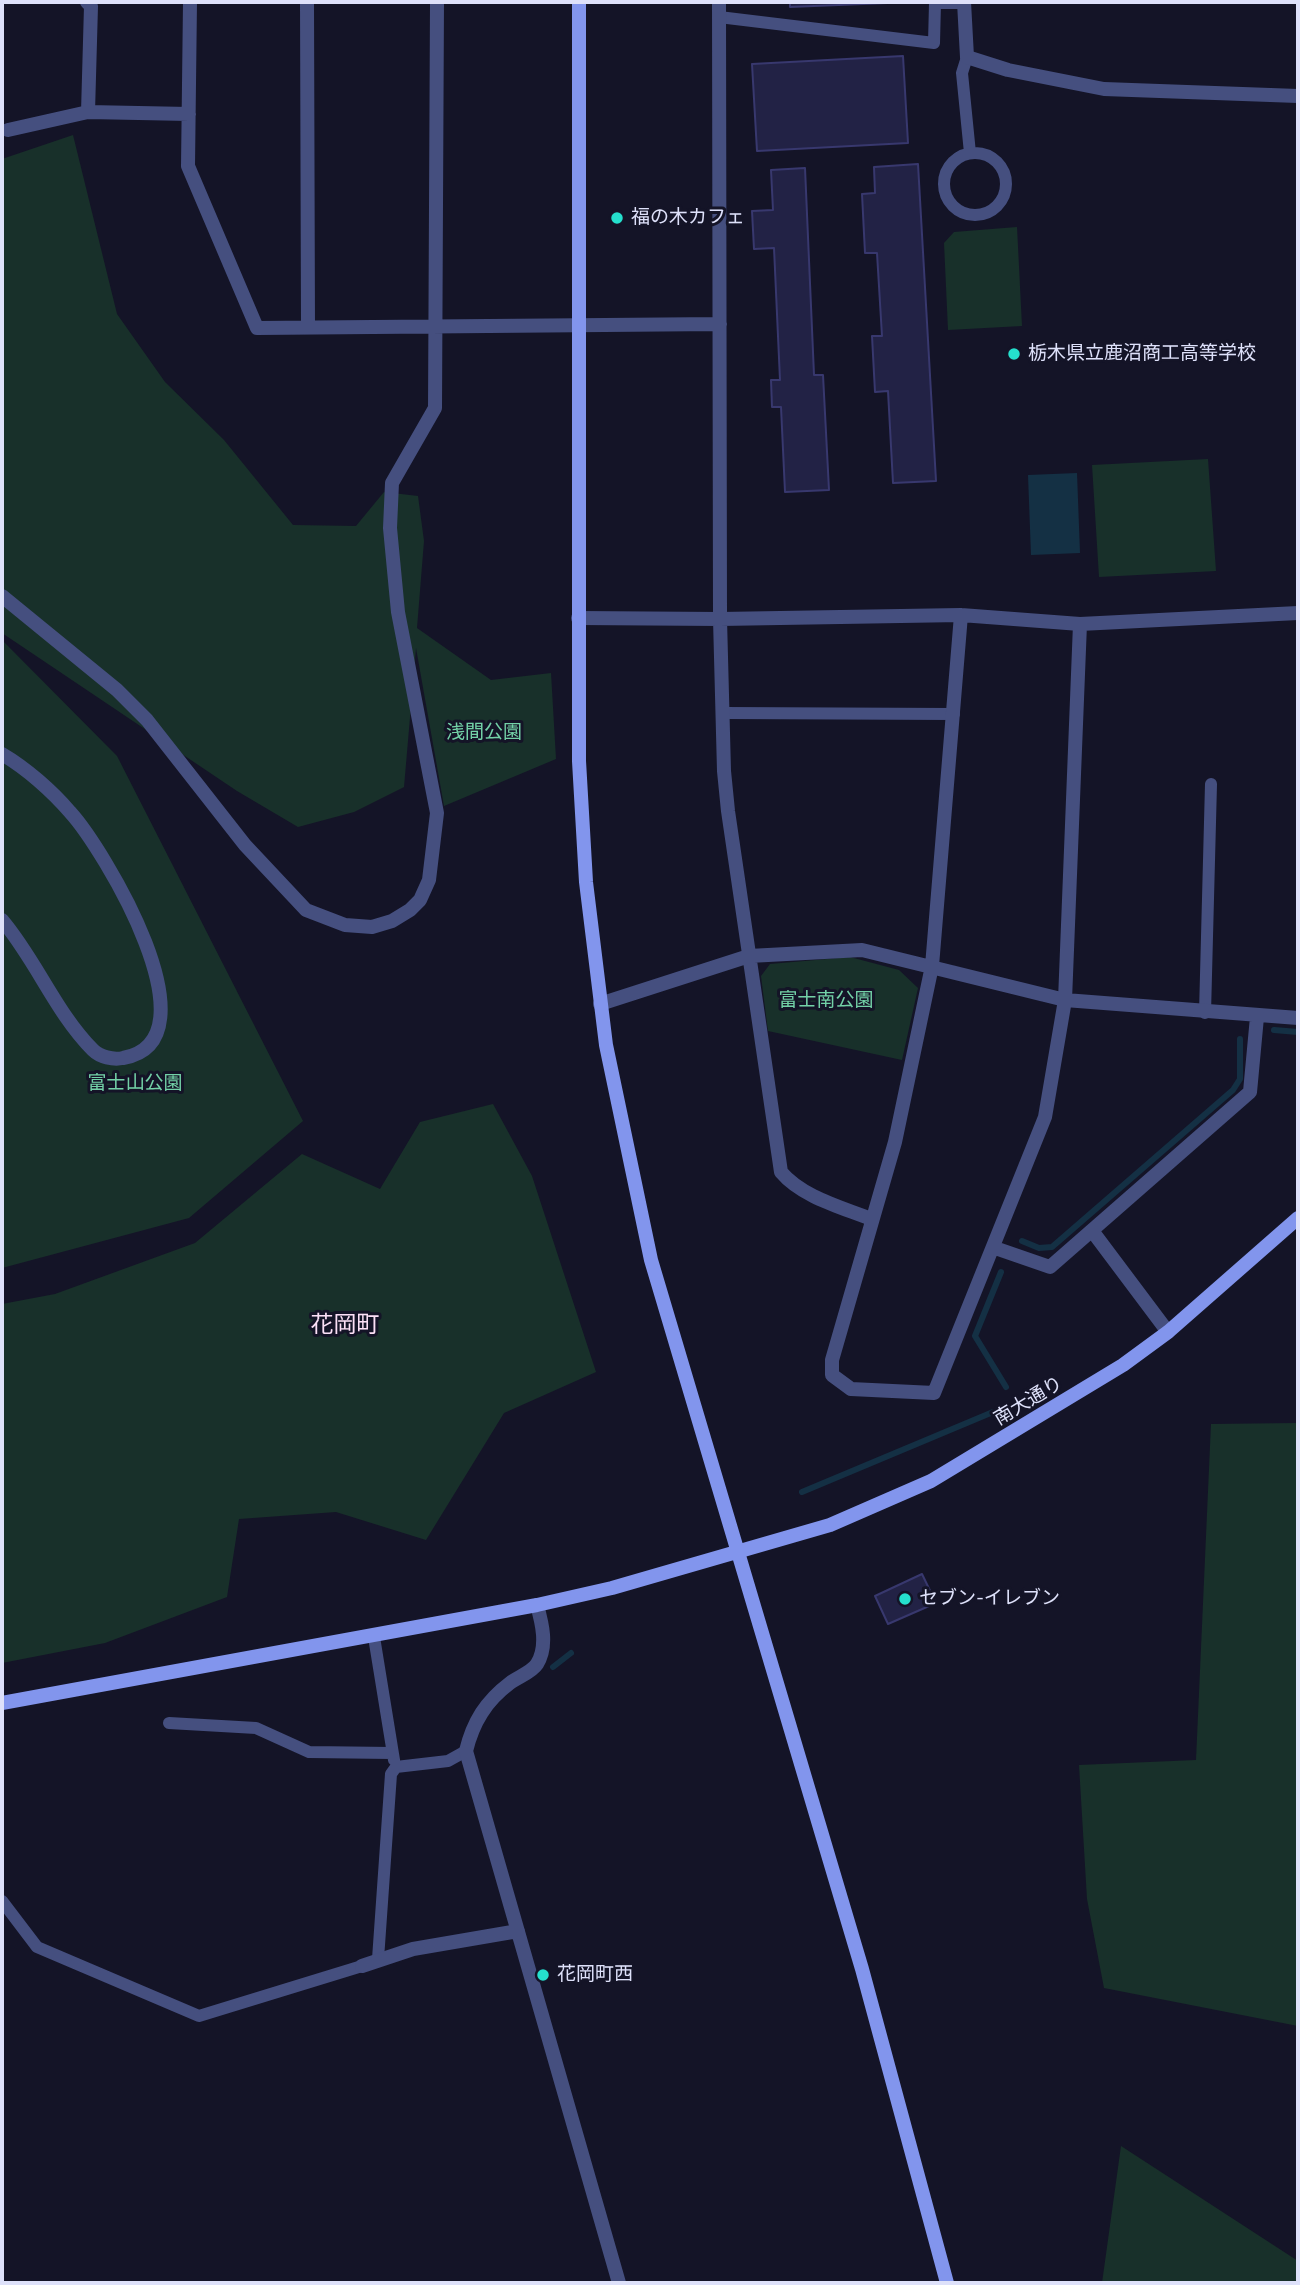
<!DOCTYPE html>
<meta charset="utf-8">
<style>
body{margin:0}
#map{position:relative;width:1300px;height:2285px;overflow:hidden;background:#141427;font-family:"Nunito Sans",sans-serif}
canvas{display:block}
.frame{position:absolute;inset:0;border:4px solid #dee1fa;pointer-events:none}
</style>
<div id="map">
<canvas width="1300" height="2285"></canvas>
<div class="frame"></div>
</div>
<script>
const g = document.querySelector('canvas').getContext('2d');
g.lineJoin = 'round';
function paint(path, color) { g.fillStyle = color; g.fill(path, 'evenodd'); }
function trace(path, color, width, dash) { g.strokeStyle = color; g.lineWidth = width; g.lineCap = dash ? 'butt' : 'round'; g.setLineDash(dash || []); g.stroke(path); }
function drawText(font, color, halo, rows, align = 'center') {
  g.font = font + ' "Nunito Sans","Noto Sans JP",sans-serif'; g.lineWidth = 6; g.setLineDash([]); g.textBaseline = 'middle'; g.strokeStyle = halo; g.fillStyle = color; for (const [text, x, y, turn = 0] of rows) {
    g.save(); g.translate(x, y); g.rotate((+turn || 0) * Math.PI / 180); g.textAlign = isNaN(turn) ? turn : align; if (halo) g.strokeText(text, 0, 0); g.fillText(text, 0, 0); g.restore();
  }
}
paint(new Path2D(`
 M 73,135 L 117,314 L 165,382 L 224,440 L 293,525 L 356,526 L 384,492 L 418,496 L 424,541 L 417,628 L 491,680 L 551,673 L 556,759 L 444,806 L 416,648 L 404,787 L 354,812 L 298,827 L 237,791 L 2,633 L 2,159 Z
 M 1017,227 L 1022,326 L 948,330 L 944,243 L 954,232 Z
 M 1208,459 L 1216,571 L 1099,577 L 1092,465 Z
 M 2,640 L 117,756 L 303,1121 L 189,1218 L 2,1268 Z
 M 850,957 L 899,970 L 918,988 L 902,1060 L 768,1031 L 761,976 L 770,964 Z
 M 493,1104 L 532,1176 L 596,1372 L 504,1413 L 426,1540 L 336,1512 L 239,1519 L 227,1597 L 105,1643 L 2,1663 L 2,1304 L 55,1294 L 195,1243 L 302,1154 L 380,1189 L 420,1122 Z
 M 1298,1423 L 1298,2026 L 1104,1988 L 1087,1899 L 1079,1765 L 1196,1760 L 1211,1424 Z
 M 1121,2146 L 1298,2261 L 1298,2283 L 1102,2283 Z`), '#18302a');
paint(new Path2D(`
 M 1077,473 L 1080,553 L 1031,555 L 1028,475 Z`), '#143044');
trace(new Path2D(`
 M 1274,1030 L 1298,1032
 M 1022,1241 L 1039,1248 L 1052,1247 L 1233,1090 L 1240,1079 L 1240,1039
 M 1001,1272 L 975,1336 L 1006,1387
 M 802,1492 L 993,1412
 M 553,1667 L 571,1653`), '#143044', 6);
const building = new Path2D(`
 M 790,2 L 912,2 L 790,7 Z
 M 903,56 L 908,143 L 757,151 L 752,64 Z
 M 918,164 L 936,481 L 893,483 L 888,391 L 875,392 L 872,336 L 882,336 L 877,253 L 865,253 L 862,194 L 875,193 L 874,167 Z
 M 805,168 L 814,375 L 823,375 L 829,490 L 785,492 L 781,407 L 772,407 L 771,380 L 780,380 L 774,248 L 754,249 L 752,211 L 773,210 L 771,170 Z
 M 922,1574 L 936,1603 L 888,1624 L 875,1596 Z`);
paint(building, '#222245');
trace(building, '#38386e', 2);
trace(new Path2D(`
 M 719,17 L 934,43 L 935,3 L 964,3
 M 967,57 L 962,73 L 970,153
 M944 184a31 31 0 1 1 62 0a31 31 0 1 1-62 0Z
 M 724,713 L 954,714
 M 1205,1013 L 1211,784
 M 374,1637 L 394,1760
 M 169,1723 L 256,1728 L 309,1752 L 392,1753
 M 2,1901 L 37,1947 L 199,2016 L 362,1966
 M 378,1959 L 391,1774 L 396,1767 L 448,1761 L 466,1751`), '#454f7f', 12);
trace(new Path2D(`
 M 87,2 L 91,6 L 88,112
 M 190,2 L 188,166 L 257,328 L 720,324
 M 307,2 L 308,327
 M 719,2 L 720,619 L 724,771 L 728,811 L 781,1172 C 802,1197 841,1207 871,1219
 M 964,2 L 967,57 L 1008,70 L 1104,89 L 1298,96
 M 8,130 L 88,112 L 189,114
 M 2,596 L 117,690 L 147,720 L 245,845 L 306,910 L 345,925 L 372,927 L 392,921 L 410,910 L 420,900 L 429,880 L 437,813 L 398,612 L 390,528 L 392,483 L 435,408 L 437,2
 M 961,615 L 932,966 L 895,1142 L 832,1360 L 832,1375 L 851,1389 L 934,1393 L 1045,1117 L 1065,1000 L 1080,624
 M 578,618 L 720,619 L 961,615 L 1080,624 L 1298,613
 M 2,754 C 26,768 52,791 70,812 C 103,848 220,1041 123,1058 C 113,1060 100,1057 93,1050 C 56,1013 36,960 2,920
 M 600,1004 L 749,956 L 862,950 L 1065,1000 L 1298,1018
 M 1093,1232 L 1168,1332
 M 995,1248 L 1050,1267 L 1250,1092 L 1257,1017
 M 537,1605 C 542,1623 548,1646 537,1664 C 532,1672 518,1677 510,1683 C 486,1701 473,1722 466,1751 L 619,2283
 M 362,1966 L 413,1949 L 518,1931`), '#454f7f', 14);
trace(new Path2D(`
 M 579,2 L 579,761 L 586,882 L 606,1045 L 651,1260 L 862,1969 L 947,2283
 M 2,1703 L 537,1605 L 612,1588 L 830,1525 L 931,1481 L 1123,1365 L 1168,1332 L 1298,1218`), '#8295ed', 14);
for (const [x, y, r, color] of [
 [617,218,7,"#25e0cd"],
 [1014,354,7,"#25e0cd"],
 [905,1599,7,"#25e0cd"],
 [543,1975,7,"#25e0cd"]
]) { const dot = new Path2D(); dot.arc(x, y, r, 0, 2 * Math.PI); g.fillStyle = color; g.fill(dot); trace(dot, '#141427', 2.5); }
drawText('19px', '#dee1fa', '#141427', [
 ["福の木カフェ",631,218],
 ["栃木県立鹿沼商工高等学校",1028,354],
 ["セブン-イレブン",919,1599],
 ["花岡町西",557,1975]
], 'left');
drawText('19px', '#73d1a7', '#141427', [
 ["浅間公園",484,733],
 ["富士南公園",826,1001],
 ["富士山公園",135,1084]
]);
drawText('19px', '#dee1fa', '#141427', [
 ["南大通り",1029,1402,-31]
]);
drawText('23px', '#fbe0f6', '#141427', [
 ["花岡町",345,1326]
]);
</script>
